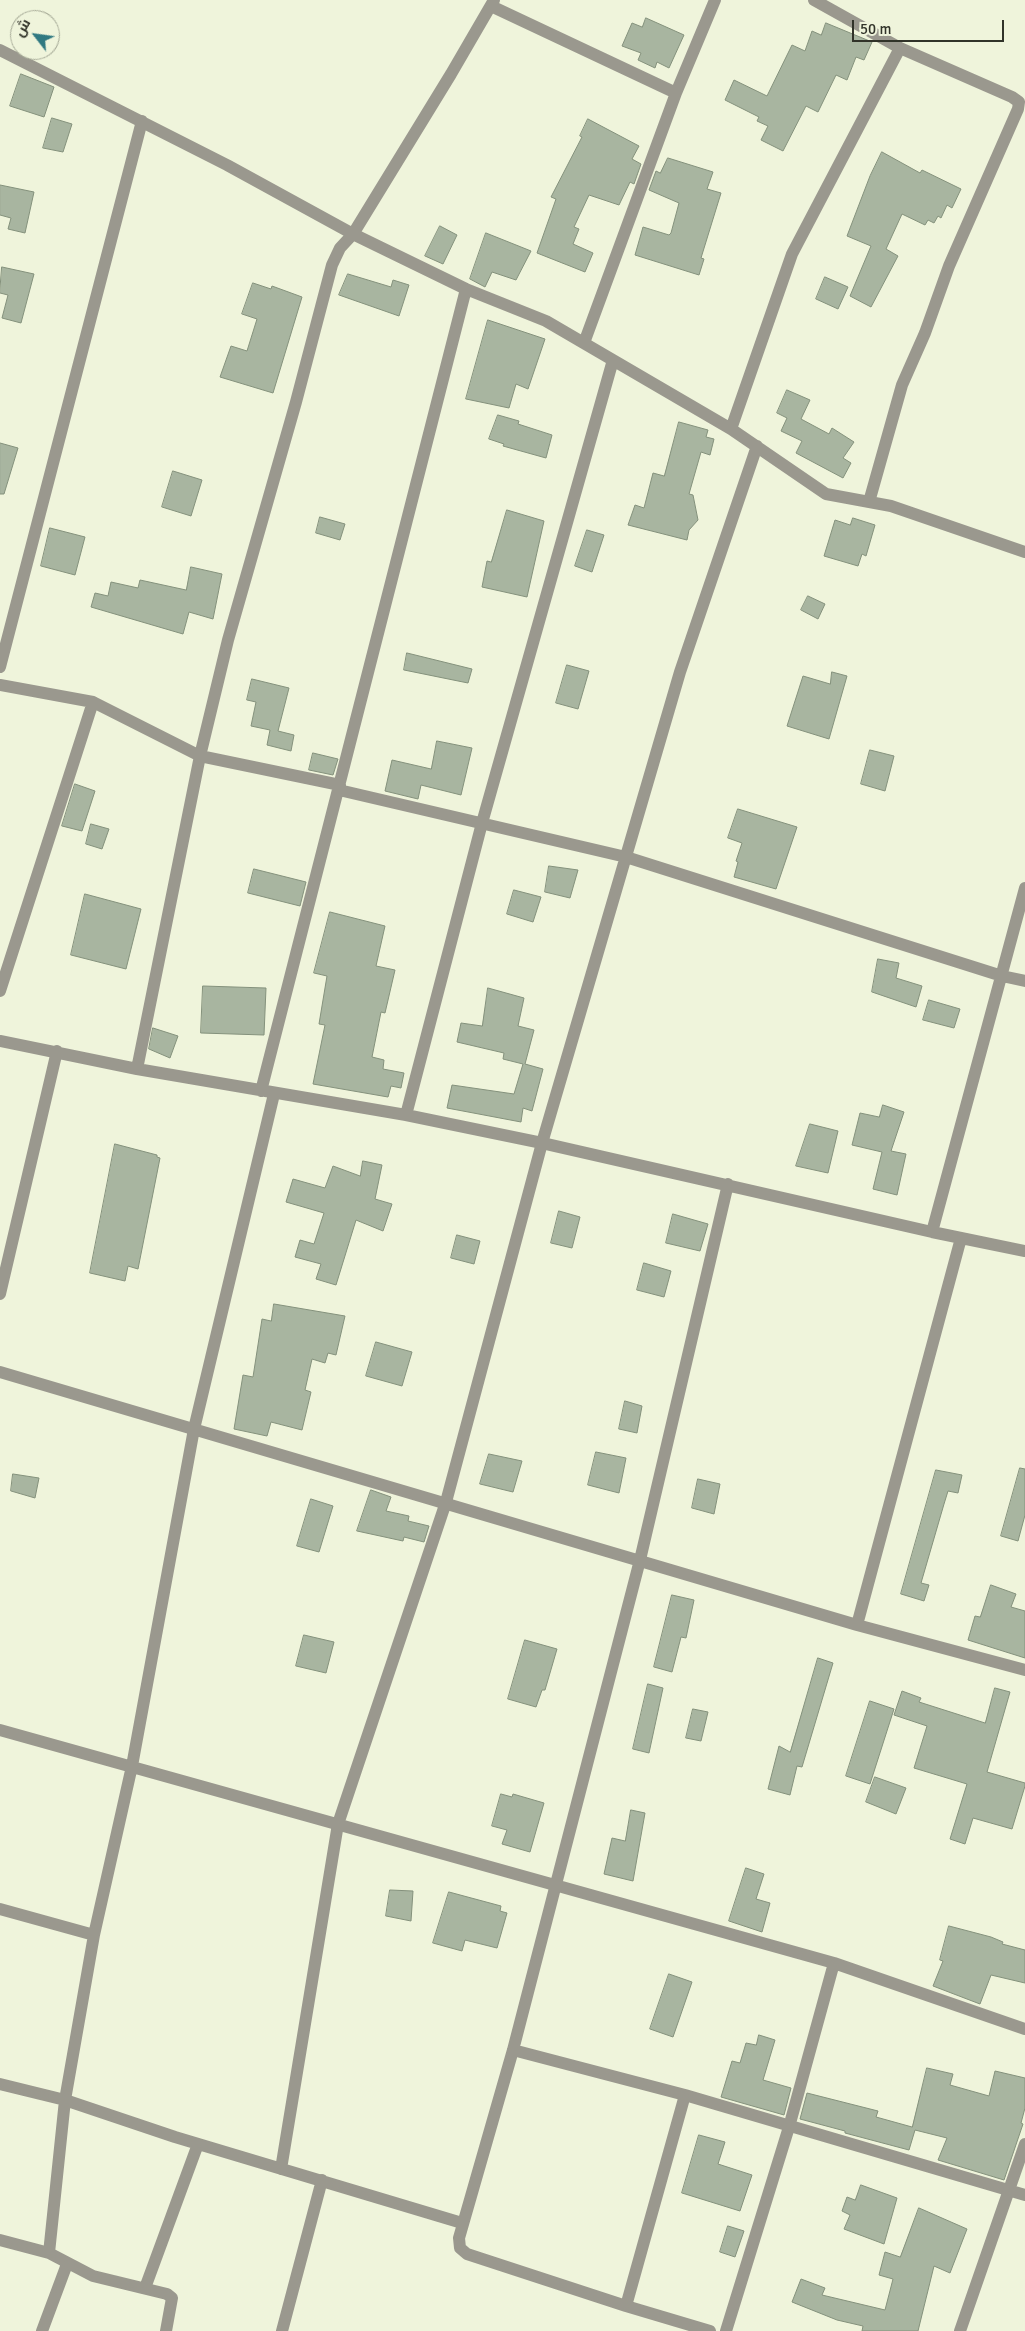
<!DOCTYPE html>
<meta charset="utf-8">
<style>
body{margin:0}
#map{position:relative;width:1025px;height:2331px;overflow:hidden;background:#eff4db;font-family:Signika,Cairo,sans-serif}
canvas{display:block}
.north{position:absolute;left:10px;top:10px;width:50px;height:50px;box-sizing:border-box;background:#eff4db;border:1px solid #a3a794;border-radius:50%;rotate:300deg;font-size:14px;font-weight:700;line-height:20px;text-align:center;color:#313329}
.north::after{content:'';display:block;margin:auto;width:18px;height:22px;background:#307981;clip-path:polygon(50% 0,100% 100%,50% 72%,0 100%)}
.scale{position:absolute;left:852px;top:20px;width:152px;height:22px;box-sizing:border-box;border:2px solid #313329;border-top:0;padding-left:6px;font-size:15px;line-height:18px;white-space:nowrap;color:#313329;-webkit-text-stroke:4px #eff4db;paint-order:stroke}
</style>
<div id="map">
<canvas width="1025" height="2331"></canvas>
<div class="north">ش</div>
<div class="scale">50 m</div>
</div>
<script>
const g = document.querySelector('canvas').getContext('2d');
g.lineJoin = 'round';
function paint(path, color) { g.fillStyle = color; g.fill(path, 'evenodd'); }
function trace(path, color, width, dash) { g.strokeStyle = color; g.lineWidth = width; g.lineCap = dash ? 'butt' : 'round'; g.setLineDash(dash || []); g.stroke(path); }
const building = new Path2D(`
 M 646,18 L 684,35 L 669,68 L 657,62 L 655,68 L 638,60 L 641,53 L 622,46 L 632,23 L 642,27 Z
 M 826,23 L 872,42 L 864,60 L 856,57 L 847,80 L 836,75 L 818,112 L 806,106 L 783,151 L 761,140 L 768,126 L 757,121 L 759,117 L 725,100 L 734,80 L 767,96 L 792,45 L 805,51 L 812,31 L 821,35 Z
 M 21,74 L 54,87 L 44,117 L 10,106 Z
 M 52,118 L 72,124 L 63,152 L 43,148 Z
 M 588,119 L 639,146 L 632,159 L 641,164 L 634,184 L 630,182 L 619,205 L 589,195 L 574,227 L 579,229 L 573,244 L 593,253 L 585,272 L 537,253 L 556,199 L 551,197 L 582,137 L 580,136 Z
 M 882,152 L 920,173 L 922,170 L 961,189 L 952,208 L 947,205 L 941,218 L 938,216 L 934,223 L 928,220 L 925,225 L 902,214 L 886,249 L 898,256 L 871,307 L 850,296 L 871,246 L 847,236 L 870,176 Z
 M 668,158 L 713,172 L 707,189 L 721,193 L 701,258 L 704,259 L 699,275 L 635,255 L 643,227 L 669,235 L 671,233 L 679,203 L 649,190 L 656,171 L 660,173 Z
 M 0,185 L 34,192 L 25,233 L 8,229 L 11,218 L 0,215 Z
 M 440,226 L 457,235 L 443,264 L 425,256 Z
 M 486,233 L 531,251 L 516,280 L 492,272 L 485,287 L 470,279 Z
 M 2,267 L 34,274 L 21,323 L 2,318 L 8,295 L 0,293 Z
 M 348,274 L 391,287 L 393,280 L 409,285 L 399,316 L 339,295 Z
 M 825,277 L 848,287 L 838,309 L 816,299 Z
 M 253,283 L 271,289 L 272,286 L 302,297 L 273,393 L 220,377 L 231,346 L 247,351 L 257,319 L 242,314 Z
 M 488,320 L 545,339 L 528,389 L 516,384 L 509,408 L 466,399 Z
 M 787,390 L 810,400 L 801,419 L 829,434 L 832,428 L 854,442 L 843,458 L 851,463 L 843,478 L 796,453 L 802,441 L 781,431 L 787,418 L 777,413 Z
 M 498,415 L 519,421 L 518,424 L 552,435 L 546,458 L 503,446 L 504,444 L 489,439 Z
 M 679,422 L 708,430 L 706,437 L 714,439 L 710,455 L 701,452 L 689,494 L 693,495 L 698,520 L 689,530 L 687,540 L 628,525 L 635,505 L 644,508 L 653,473 L 664,476 Z
 M 0,443 L 18,448 L 4,494 L 0,494 Z
 M 173,471 L 202,480 L 191,516 L 162,507 Z
 M 507,510 L 544,521 L 527,597 L 482,587 L 487,561 L 491,562 Z
 M 320,517 L 345,524 L 340,540 L 316,533 Z
 M 853,518 L 875,525 L 866,556 L 862,554 L 858,566 L 824,556 L 835,520 L 850,525 Z
 M 50,528 L 85,537 L 75,575 L 41,566 Z
 M 587,530 L 604,535 L 592,572 L 575,566 Z
 M 191,567 L 222,574 L 213,619 L 189,612 L 183,634 L 91,607 L 95,593 L 108,596 L 111,582 L 138,588 L 140,580 L 186,590 Z
 M 808,596 L 825,604 L 818,619 L 801,610 Z
 M 407,653 L 472,669 L 468,683 L 404,670 Z
 M 567,665 L 589,671 L 578,709 L 556,703 Z
 M 832,672 L 847,676 L 829,739 L 787,726 L 803,676 L 830,684 Z
 M 252,679 L 289,688 L 278,731 L 294,735 L 291,751 L 267,745 L 270,730 L 251,726 L 256,702 L 247,700 Z
 M 437,741 L 472,748 L 461,795 L 421,785 L 418,799 L 385,791 L 392,760 L 431,769 Z
 M 870,750 L 894,756 L 885,791 L 861,784 Z
 M 313,753 L 338,759 L 333,775 L 309,770 Z
 M 75,784 L 95,791 L 82,831 L 62,826 Z
 M 738,809 L 797,827 L 776,889 L 734,877 L 738,862 L 736,861 L 742,843 L 728,838 Z
 M 91,824 L 109,829 L 102,849 L 86,844 Z
 M 549,866 L 578,870 L 570,898 L 545,892 Z
 M 254,869 L 306,882 L 300,906 L 248,893 Z
 M 514,890 L 541,897 L 533,922 L 507,914 Z
 M 85,894 L 141,909 L 126,969 L 71,955 Z
 M 330,912 L 385,926 L 376,966 L 395,970 L 385,1013 L 381,1012 L 372,1057 L 384,1060 L 383,1069 L 404,1073 L 401,1088 L 391,1086 L 388,1097 L 313,1084 L 325,1025 L 319,1024 L 327,976 L 314,973 Z
 M 878,959 L 899,963 L 896,978 L 922,986 L 916,1007 L 872,992 Z
 M 203,986 L 266,988 L 264,1035 L 201,1033 Z
 M 488,988 L 524,998 L 518,1026 L 534,1030 L 525,1064 L 543,1069 L 532,1111 L 523,1108 L 521,1122 L 447,1108 L 452,1085 L 514,1094 L 523,1064 L 503,1059 L 504,1053 L 457,1042 L 461,1023 L 482,1026 Z
 M 929,1000 L 960,1009 L 954,1028 L 923,1020 Z
 M 153,1028 L 178,1036 L 170,1058 L 149,1049 Z
 M 883,1105 L 904,1112 L 891,1151 L 906,1154 L 897,1195 L 873,1189 L 882,1152 L 852,1145 L 860,1113 L 879,1117 Z
 M 810,1124 L 838,1131 L 828,1173 L 796,1166 Z
 M 115,1144 L 157,1155 L 157,1157 L 160,1158 L 138,1269 L 128,1266 L 125,1281 L 90,1273 Z
 M 363,1161 L 382,1165 L 375,1199 L 392,1204 L 383,1231 L 356,1220 L 336,1285 L 316,1279 L 321,1264 L 295,1257 L 300,1240 L 314,1244 L 324,1213 L 286,1202 L 293,1179 L 325,1188 L 333,1166 L 360,1176 Z
 M 559,1211 L 580,1217 L 572,1248 L 551,1243 Z
 M 673,1214 L 708,1224 L 700,1251 L 666,1243 Z
 M 457,1235 L 480,1241 L 474,1264 L 451,1258 Z
 M 644,1263 L 671,1271 L 664,1297 L 637,1290 Z
 M 274,1304 L 345,1316 L 336,1355 L 328,1353 L 325,1363 L 312,1359 L 305,1390 L 311,1392 L 302,1430 L 271,1422 L 267,1436 L 234,1429 L 243,1375 L 253,1377 L 262,1319 L 271,1321 Z
 M 376,1342 L 412,1352 L 402,1386 L 366,1376 Z
 M 625,1401 L 642,1406 L 637,1433 L 619,1429 Z
 M 596,1452 L 626,1458 L 619,1493 L 588,1485 Z
 M 489,1454 L 522,1461 L 513,1492 L 480,1484 Z
 M 1020,1468 L 1025,1469 L 1025,1515 L 1018,1541 L 1001,1536 Z
 M 936,1470 L 962,1475 L 958,1493 L 948,1491 L 944,1504 L 921,1583 L 929,1585 L 924,1601 L 901,1594 Z
 M 13,1474 L 39,1478 L 35,1498 L 11,1491 Z
 M 698,1479 L 720,1484 L 714,1514 L 692,1508 Z
 M 371,1490 L 391,1497 L 386,1511 L 409,1516 L 408,1521 L 429,1526 L 424,1542 L 404,1537 L 403,1541 L 357,1531 Z
 M 311,1499 L 333,1506 L 319,1552 L 297,1546 Z
 M 991,1585 L 1016,1594 L 1011,1607 L 1025,1611 L 1025,1658 L 968,1640 L 975,1616 L 980,1617 Z
 M 672,1595 L 694,1600 L 686,1638 L 681,1637 L 672,1672 L 654,1667 Z
 M 304,1635 L 334,1642 L 326,1673 L 296,1666 Z
 M 525,1640 L 557,1649 L 545,1690 L 542,1690 L 536,1707 L 508,1699 Z
 M 818,1658 L 833,1663 L 802,1767 L 797,1766 L 790,1795 L 768,1789 L 779,1746 L 790,1752 Z
 M 648,1684 L 663,1688 L 649,1753 L 633,1749 Z
 M 995,1688 L 1010,1692 L 987,1772 L 1025,1783 L 1025,1786 L 1012,1829 L 973,1818 L 965,1844 L 950,1839 L 967,1784 L 914,1768 L 927,1726 L 894,1715 L 902,1691 L 921,1698 L 919,1702 L 985,1723 Z
 M 870,1701 L 894,1709 L 870,1784 L 846,1776 Z
 M 693,1709 L 708,1712 L 701,1741 L 686,1738 Z
 M 875,1777 L 906,1788 L 896,1814 L 866,1802 Z
 M 501,1794 L 512,1797 L 513,1794 L 544,1803 L 530,1852 L 502,1844 L 507,1830 L 492,1826 Z
 M 631,1810 L 645,1813 L 633,1881 L 604,1874 L 612,1838 L 625,1841 Z
 M 746,1868 L 764,1874 L 756,1899 L 770,1903 L 762,1932 L 729,1921 Z
 M 390,1890 L 413,1891 L 411,1921 L 386,1916 Z
 M 449,1892 L 501,1906 L 500,1911 L 507,1913 L 497,1948 L 465,1940 L 462,1951 L 433,1943 Z
 M 949,1926 L 991,1937 L 1003,1942 L 1002,1944 L 1025,1950 L 1025,1983 L 991,1975 L 980,2004 L 933,1986 L 943,1961 L 940,1960 Z
 M 669,1974 L 692,1982 L 673,2037 L 650,2029 Z
 M 759,2035 L 775,2040 L 763,2080 L 791,2088 L 784,2115 L 721,2097 L 732,2061 L 740,2063 L 746,2043 L 756,2045 Z
 M 927,2068 L 953,2074 L 950,2085 L 989,2096 L 995,2071 L 1025,2078 L 1025,2108 L 1021,2123 L 1023,2124 L 1004,2180 L 938,2160 L 947,2138 L 915,2130 L 909,2150 L 845,2133 L 845,2131 L 800,2119 L 807,2093 L 878,2111 L 876,2117 L 912,2127 Z
 M 699,2135 L 725,2142 L 718,2164 L 752,2175 L 740,2211 L 682,2193 Z
 M 861,2185 L 897,2198 L 884,2244 L 844,2229 L 850,2215 L 842,2211 L 847,2197 L 855,2200 Z
 M 919,2208 L 967,2229 L 950,2273 L 934,2266 L 918,2331 L 862,2331 L 863,2326 L 837,2320 L 792,2302 L 801,2279 L 825,2288 L 822,2295 L 885,2310 L 893,2279 L 879,2275 L 885,2252 L 900,2257 Z
 M 728,2226 L 744,2231 L 735,2257 L 720,2252 Z`);
paint(building, '#a8b5a0');
trace(building, '#84917c', 1);
trace(new Path2D(`
 M 814,0 L 900,48 L 1012,97 L 1019,102 L 1018,109 L 949,266 L 925,333 L 902,385 L 869,502
 M 491,6 L 676,93
 M 0,50 L 227,165 L 353,234 L 451,74 L 494,0
 M 584,343 L 676,93 L 715,0
 M 731,429 L 792,254 L 900,48
 M 0,667 L 142,121
 M 0,685 L 93,702 L 200,756 L 340,785
 M 339,790 L 626,857 L 1002,976 L 1025,981
 M 0,991 L 93,702
 M 0,1041 L 137,1069 L 406,1115 L 542,1143 L 932,1232 L 1025,1251
 M 137,1069 L 200,756 L 228,640 L 296,402 L 332,265 L 340,248 L 353,234 L 466,289 L 546,321 L 731,429 L 826,494 L 891,506 L 1025,552
 M 261,1091 L 466,289
 M 406,1115 L 482,823 L 613,360
 M 932,1232 L 1025,888
 M 0,1294 L 57,1051
 M 0,1372 L 857,1625 L 1025,1670
 M 857,1625 L 961,1238
 M 0,1730 L 834,1963 L 1025,2029
 M 0,1909 L 94,1935
 M 513,2050 L 685,2095 L 1025,2195
 M 0,2084 L 65,2100 L 175,2137 L 462,2223
 M 281,2169 L 338,1824 L 446,1502 L 542,1143 L 680,672 L 757,446
 M 0,2240 L 49,2253 L 93,2276 L 167,2294 L 172,2298 L 166,2331
 M 49,2253 L 65,2100 L 94,1935 L 132,1766 L 194,1429 L 274,1094
 M 145,2288 L 198,2144
 M 626,2306 L 685,2095
 M 42,2331 L 67,2264
 M 282,2331 L 322,2180
 M 710,2331 L 626,2306 L 467,2254 L 460,2248 L 459,2238 L 513,2050 L 640,1560 L 728,1184
 M 726,2331 L 789,2127 L 834,1963
 M 960,2331 L 1025,2144`), '#9a988e', 12);
</script>
